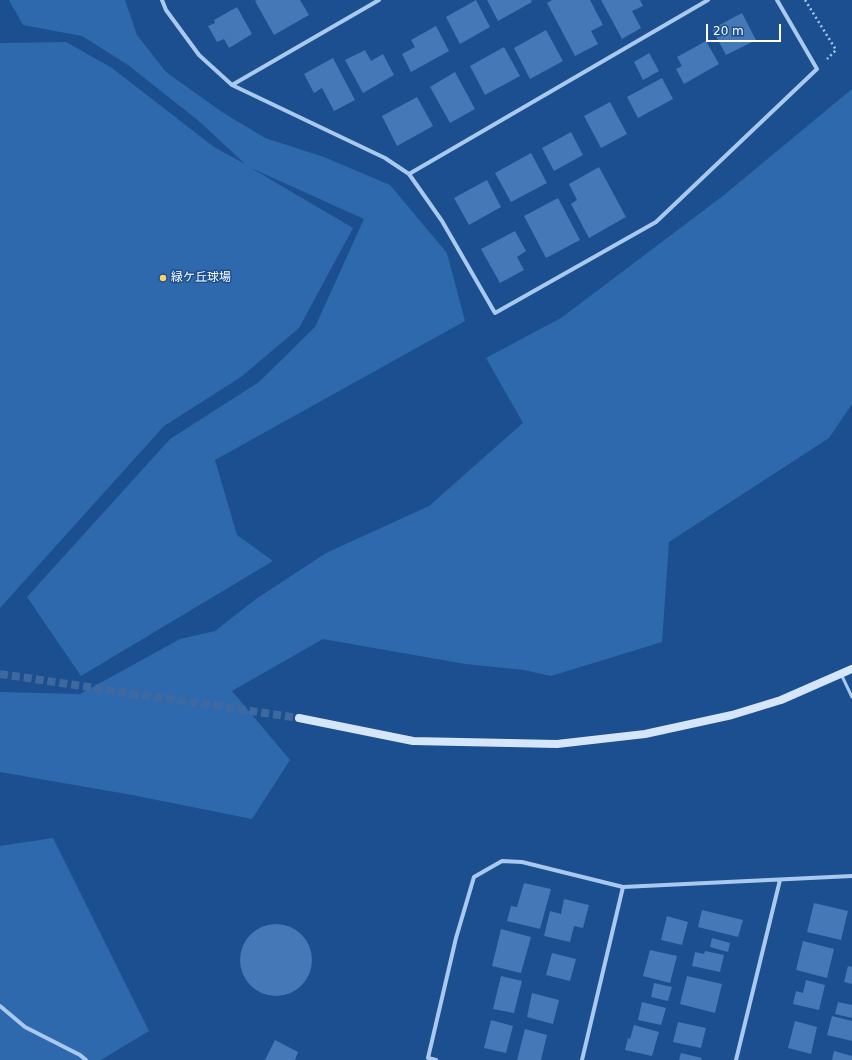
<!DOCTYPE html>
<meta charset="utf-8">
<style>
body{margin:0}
#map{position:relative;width:852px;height:1060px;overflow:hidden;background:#1b4f8f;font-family:"DejaVu Sans",sans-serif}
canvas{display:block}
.scale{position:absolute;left:706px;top:24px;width:75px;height:18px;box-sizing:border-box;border:2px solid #fff;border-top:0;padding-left:5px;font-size:12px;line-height:14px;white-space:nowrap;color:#fff;-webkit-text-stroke:3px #1b4f8f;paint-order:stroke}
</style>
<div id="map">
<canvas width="852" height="1060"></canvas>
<div class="scale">20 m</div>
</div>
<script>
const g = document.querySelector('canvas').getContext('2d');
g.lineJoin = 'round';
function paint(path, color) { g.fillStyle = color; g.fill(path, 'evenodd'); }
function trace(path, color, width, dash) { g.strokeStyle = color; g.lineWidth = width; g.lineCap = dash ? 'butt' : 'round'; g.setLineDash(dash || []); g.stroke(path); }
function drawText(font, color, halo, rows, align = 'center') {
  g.font = font + ' "DejaVu Sans","Noto Sans JP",sans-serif'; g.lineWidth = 3; g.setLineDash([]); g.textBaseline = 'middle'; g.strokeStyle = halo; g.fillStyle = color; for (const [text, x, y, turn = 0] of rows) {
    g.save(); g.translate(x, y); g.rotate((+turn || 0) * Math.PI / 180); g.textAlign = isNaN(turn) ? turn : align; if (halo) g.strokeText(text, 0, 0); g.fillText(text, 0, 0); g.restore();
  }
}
paint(new Path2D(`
 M 9,0 L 125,0 L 137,35 L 166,72 L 222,112 L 265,138 L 324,157 L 390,185 L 447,253 L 465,321 L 215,460 L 237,535 L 273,561 L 81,676 L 27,597 L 170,439 L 259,382 L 315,327 L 364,219 L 251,168 L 353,228 L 299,328 L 241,377 L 164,426 L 0,608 L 0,43 L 66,42 L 112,68 L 214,147 L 245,164 L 200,122 L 128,65 L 82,36 L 23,25 Z
 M 852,89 L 852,404 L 829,438 L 669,542 L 662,642 L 551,676 L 524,670 L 465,664 L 323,639 L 232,691 L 290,760 L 252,819 L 132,795 L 0,772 L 0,692 L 80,694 L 180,639 L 215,631 L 256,599 L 326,553 L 429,506 L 523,423 L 486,358 L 561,318 L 724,195 Z
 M 53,838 L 149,1031 L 101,1060 L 0,1060 L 0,846 Z`), '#2e69ad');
paint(new Path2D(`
 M 257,0 L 300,0 L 309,15 L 274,35 L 255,1 Z
 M 476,0 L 490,27 L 460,44 L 446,17 Z
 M 487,0 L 531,0 L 532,2 L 498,21 Z
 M 552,0 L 590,0 L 603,25 L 591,31 L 598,44 L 575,56 L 547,3 Z
 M 601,0 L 640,0 L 643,6 L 632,11 L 641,28 L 622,39 Z
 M 237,7 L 252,34 L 229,48 L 224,39 L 217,42 L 208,26 L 215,23 L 214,20 Z
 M 742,13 L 756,40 L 726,55 L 712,29 Z
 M 436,26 L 449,51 L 411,72 L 402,54 L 415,47 L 411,40 Z
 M 546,30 L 563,61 L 530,79 L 514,48 Z
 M 706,41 L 719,64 L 684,84 L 676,69 L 682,66 L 677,57 Z
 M 504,47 L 520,76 L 485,95 L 470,66 Z
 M 365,50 L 371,61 L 383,54 L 394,75 L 363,93 L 345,60 Z
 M 649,53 L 659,71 L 643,80 L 634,62 Z
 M 333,58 L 355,100 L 334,111 L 322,88 L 314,93 L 304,74 Z
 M 455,72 L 475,109 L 450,123 L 430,87 Z
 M 662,78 L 673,99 L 638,118 L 627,97 Z
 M 417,97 L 433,126 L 397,146 L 382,116 Z
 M 610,102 L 627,134 L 601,148 L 584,116 Z
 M 571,132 L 583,155 L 554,171 L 542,148 Z
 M 531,153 L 547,183 L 511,202 L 495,173 Z
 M 599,167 L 626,217 L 589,238 L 571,204 L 577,200 L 569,184 Z
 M 487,180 L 501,207 L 469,225 L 454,198 Z
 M 558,198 L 580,240 L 546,258 L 524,216 Z
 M 515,231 L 526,251 L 517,257 L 524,270 L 500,283 L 481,249 Z
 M 524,883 L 551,889 L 540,929 L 507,921 L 511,906 L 517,907 Z
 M 564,899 L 589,905 L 583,928 L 574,926 L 570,942 L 544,936 L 550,911 L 561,914 Z
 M 814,903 L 848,911 L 841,940 L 807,932 Z
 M 702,910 L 743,920 L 738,937 L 698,927 Z
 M 667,916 L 688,922 L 682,945 L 661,940 Z
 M240 960a36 36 0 1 1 72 0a36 36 0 1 1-72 0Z
 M 501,929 L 531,937 L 521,973 L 492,966 Z
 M 712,938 L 730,943 L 728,952 L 710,947 Z
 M 803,941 L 834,949 L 827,978 L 796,970 Z
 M 650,950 L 677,956 L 670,983 L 643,976 Z
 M 705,951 L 724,955 L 720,972 L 692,966 L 695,952 L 704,954 Z
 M 552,953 L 576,959 L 570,981 L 546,975 Z
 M 848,966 L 852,967 L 852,984 L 844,982 Z
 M 501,976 L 522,981 L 514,1013 L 493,1009 Z
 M 687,976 L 722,984 L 715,1013 L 680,1004 Z
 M 806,980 L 825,985 L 819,1010 L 793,1004 L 796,991 L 803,993 Z
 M 654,983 L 672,987 L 668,1001 L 651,997 Z
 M 532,993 L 559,1000 L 553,1024 L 527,1017 Z
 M 642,1002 L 666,1008 L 661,1025 L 638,1020 Z
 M 838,1002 L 852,1005 L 852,1018 L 835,1014 Z
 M 832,1016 L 852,1021 L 852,1041 L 827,1035 Z
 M 491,1020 L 513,1026 L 506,1053 L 484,1048 Z
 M 795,1021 L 817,1027 L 811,1054 L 788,1048 Z
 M 678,1022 L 706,1028 L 701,1048 L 673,1042 Z
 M 634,1025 L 659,1032 L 652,1056 L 625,1050 L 628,1038 L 630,1039 Z
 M 525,1029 L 547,1035 L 541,1060 L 517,1060 Z
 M 275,1040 L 298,1052 L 295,1060 L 265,1060 Z
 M 834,1051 L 852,1056 L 852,1060 L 832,1060 Z
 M 681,1053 L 702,1058 L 701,1060 L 679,1060 Z`), '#4478b7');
trace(new Path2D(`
 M 0,674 L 299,718`), '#3d69a0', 8, [8, 4]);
trace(new Path2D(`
 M 805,0 L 836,50 L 827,59`), '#a9c9ee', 2.5, [2, 3]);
trace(new Path2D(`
 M 841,674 L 852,697`), '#a9c9ee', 3);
trace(new Path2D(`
 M 162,0 L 166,10 L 199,55 L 232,85 L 385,158 L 409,174 L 442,221 L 495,313 L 656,222 L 817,69 L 777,0
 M 232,85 L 379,0
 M 409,174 L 708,0
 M 0,1006 L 25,1027 L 80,1055 L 86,1060
 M 436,1060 L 428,1058 L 456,938 L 474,877 L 502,861 L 522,862 L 623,887 L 852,876
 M 582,1060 L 623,887
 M 736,1060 L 780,880`), '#a9c9ee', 4);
trace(new Path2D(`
 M 299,718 L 413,741 L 557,744 L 645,734 L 732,715 L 781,700 L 852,669`), '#d6e6fa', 8);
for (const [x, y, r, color] of [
 [163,278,4,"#ffd166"]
]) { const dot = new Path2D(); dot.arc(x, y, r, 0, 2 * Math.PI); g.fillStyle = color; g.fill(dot); trace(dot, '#1b4f8f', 1.5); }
drawText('12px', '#fff', '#1b4f8f', [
 ["緑ケ丘球場",171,278]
], 'left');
</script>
